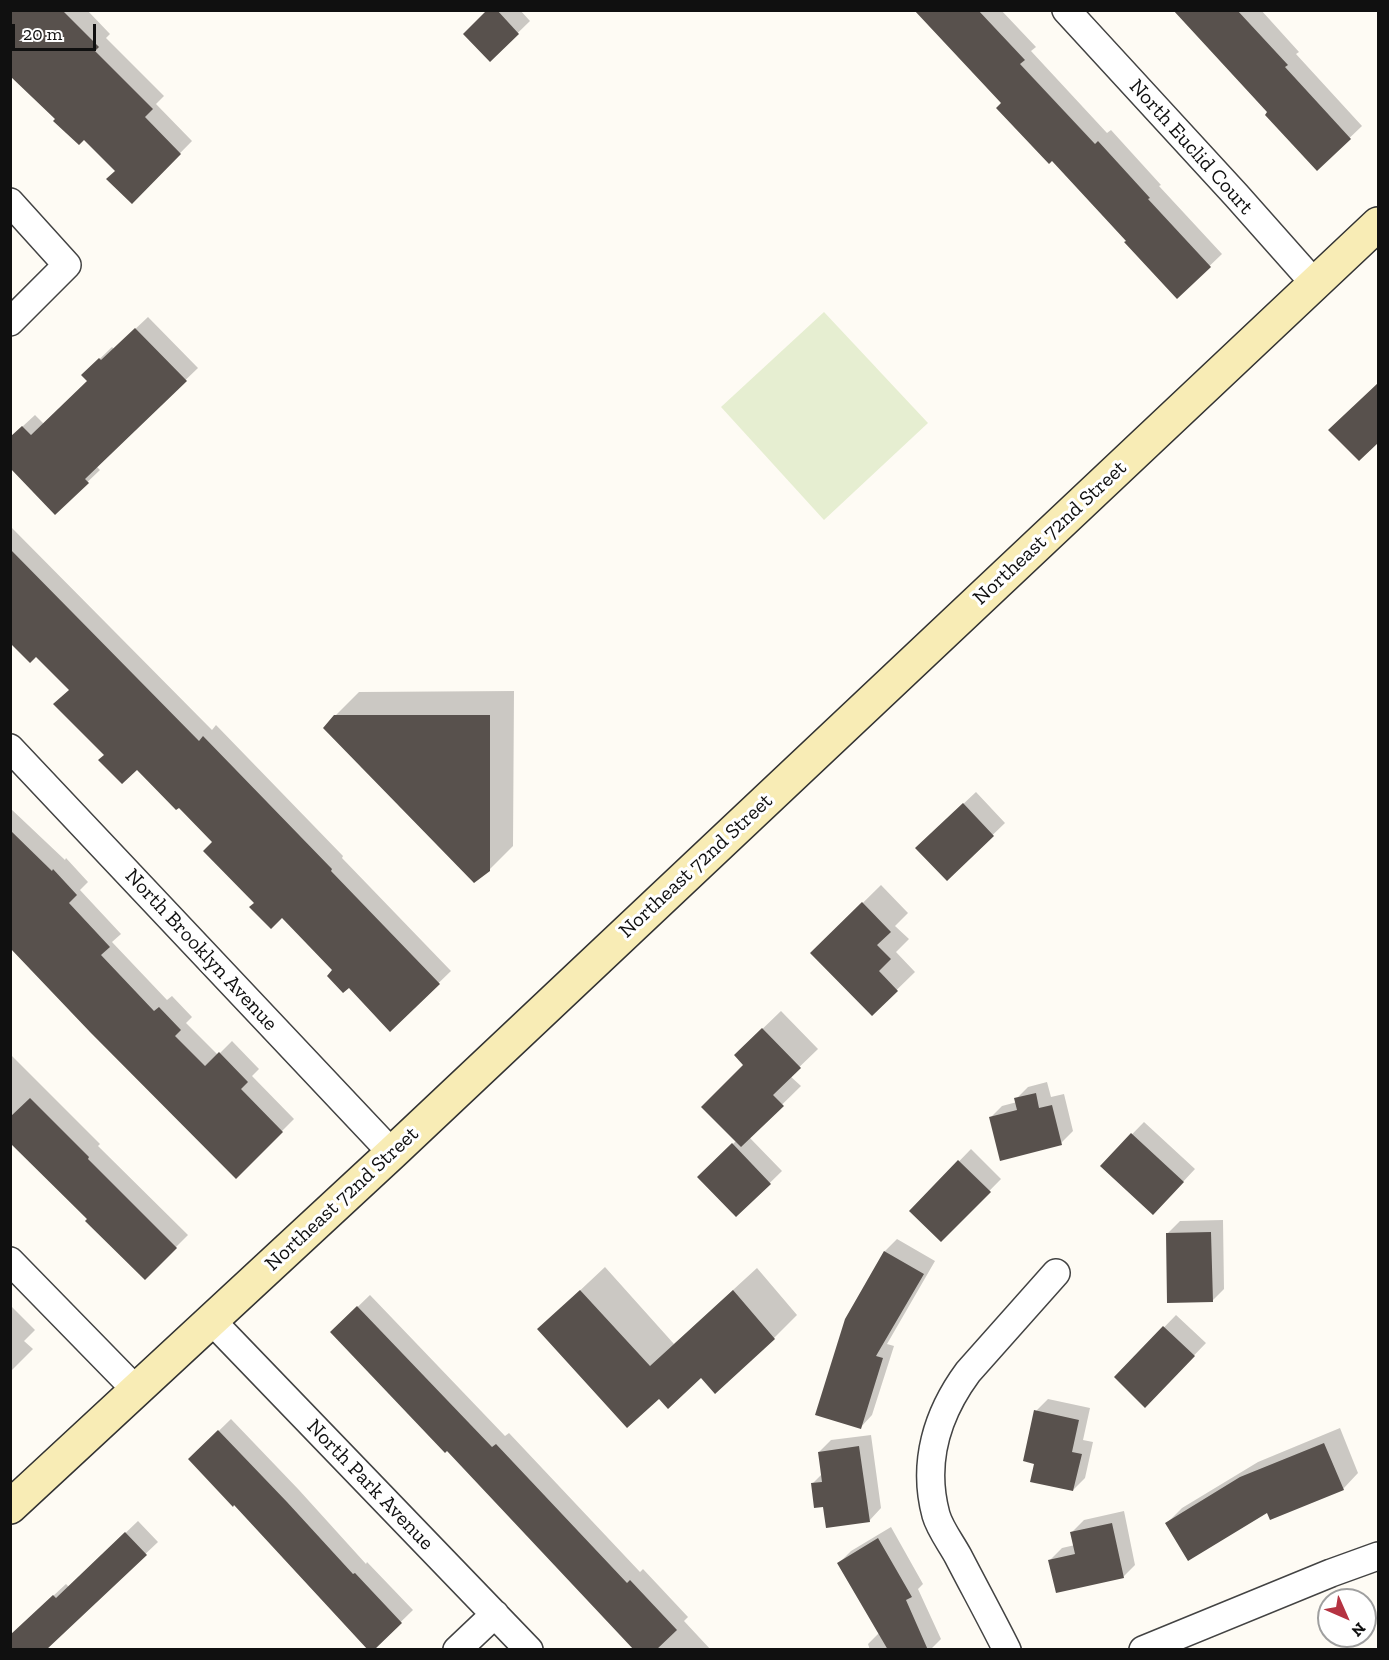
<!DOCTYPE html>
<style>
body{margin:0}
#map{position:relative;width:1389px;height:1660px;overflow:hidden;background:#fefbf4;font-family:"Zilla Slab",serif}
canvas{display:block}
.frame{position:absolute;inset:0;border:12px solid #101010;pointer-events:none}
.north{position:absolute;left:1317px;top:1588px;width:60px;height:60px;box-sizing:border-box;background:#fff;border:2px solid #9f9f9f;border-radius:50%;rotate:135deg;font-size:16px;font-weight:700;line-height:24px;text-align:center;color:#101010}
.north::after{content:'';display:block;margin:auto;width:21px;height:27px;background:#b53342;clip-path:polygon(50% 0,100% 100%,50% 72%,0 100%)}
.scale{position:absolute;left:12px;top:24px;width:84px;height:27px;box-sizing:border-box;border:3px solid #101010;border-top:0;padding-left:8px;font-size:18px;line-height:21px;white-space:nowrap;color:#101010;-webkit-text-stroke:4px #fff;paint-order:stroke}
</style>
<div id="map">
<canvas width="1389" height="1660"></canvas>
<div class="frame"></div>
<div class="north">N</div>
<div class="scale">20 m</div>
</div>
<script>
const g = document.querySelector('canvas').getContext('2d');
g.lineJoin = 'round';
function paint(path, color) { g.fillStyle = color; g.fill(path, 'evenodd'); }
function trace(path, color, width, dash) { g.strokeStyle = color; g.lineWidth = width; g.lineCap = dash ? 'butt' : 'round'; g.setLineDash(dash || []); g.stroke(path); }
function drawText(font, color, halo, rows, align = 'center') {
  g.font = font + ' "Zilla Slab",serif'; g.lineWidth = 6; g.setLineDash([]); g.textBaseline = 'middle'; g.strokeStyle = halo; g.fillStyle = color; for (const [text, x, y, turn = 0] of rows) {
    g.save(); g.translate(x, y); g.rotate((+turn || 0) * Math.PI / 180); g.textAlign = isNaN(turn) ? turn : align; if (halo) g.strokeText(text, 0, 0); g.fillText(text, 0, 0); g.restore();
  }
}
paint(new Path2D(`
 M 824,312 L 928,423 L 824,520 L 721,407 Z`), '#e6eed1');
paint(new Path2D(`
 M 10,10 L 87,10 L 110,34 L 106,38 L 164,96 L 156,104 L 192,141 L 132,202 L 117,171 L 84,138 L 57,119 Z
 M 489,10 L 520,10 L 530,21 L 490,60 Z
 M 915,10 L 1001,10 L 1036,47 L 1031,51 L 1107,133 L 1111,130 L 1161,185 L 1159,186 L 1222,254 L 1177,297 L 1003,103 Z
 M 1176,10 L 1261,10 L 1299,52 L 1296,54 L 1362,126 L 1317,169 L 1269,112 Z
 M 148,317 L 198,368 L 96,466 L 100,470 L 55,513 L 10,438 L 35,415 L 44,424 L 89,381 L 83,375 L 112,347 L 114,349 Z
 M 1378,384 L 1378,441 L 1359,459 L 1330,430 Z
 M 10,526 L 212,730 L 216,725 L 343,856 L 342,858 L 451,971 L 390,1030 L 282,916 L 256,903 L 214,842 L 179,805 L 137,768 L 106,755 L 70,690 L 36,655 L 10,641 Z
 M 514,691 L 513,846 L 489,870 L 335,716 L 359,692 Z
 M 976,792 L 1005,823 L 947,879 L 929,836 Z
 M 10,808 L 65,860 L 66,858 L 88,882 L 80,890 L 121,934 L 112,942 L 167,1000 L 172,996 L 192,1017 L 186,1023 L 218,1055 L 232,1041 L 259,1069 L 252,1076 L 294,1119 L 236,1177 L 10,946 Z
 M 881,885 L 908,913 L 895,926 L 909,939 L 896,952 L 915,972 L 872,1014 L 812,953 Z
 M 781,1011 L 818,1049 L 790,1076 L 801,1086 L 749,1137 L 782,1171 L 737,1215 L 699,1177 L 736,1141 L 745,1065 L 754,1037 Z
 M 10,1054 L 100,1144 L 98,1146 L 188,1235 L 145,1278 L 10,1140 Z
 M 1047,1082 L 1051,1097 L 1064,1094 L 1073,1131 L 1061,1143 L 990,1118 L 1002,1106 L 1017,1102 L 1016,1099 L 1028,1087 Z
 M 1144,1122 L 1195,1169 L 1165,1201 L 1102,1165 Z
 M 971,1149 L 1001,1179 L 941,1240 L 911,1211 Z
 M 1223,1220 L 1224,1289 L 1212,1301 L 1168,1233 L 1180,1221 Z
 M 897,1239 L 935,1261 L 887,1344 L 894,1346 L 872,1415 L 860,1428 L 846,1320 L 885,1251 Z
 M 605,1267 L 674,1344 L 757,1268 L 797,1315 L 774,1338 L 659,1397 L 539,1329 Z
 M 370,1295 L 505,1436 L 509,1433 L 640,1572 L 643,1569 L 688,1617 L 684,1621 L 711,1650 L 636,1650 L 344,1320 Z
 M 10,1305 L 35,1330 L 24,1341 L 33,1349 L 10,1372 Z
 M 1176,1315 L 1206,1343 L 1145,1406 L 1116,1377 Z
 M 1048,1399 L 1090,1408 L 1083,1440 L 1093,1442 L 1085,1478 L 1073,1490 L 1036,1463 L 1036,1411 Z
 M 231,1419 L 299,1490 L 366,1564 L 367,1562 L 413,1610 L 372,1650 L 234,1503 L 190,1459 Z
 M 1340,1428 L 1358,1473 L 1343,1489 L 1268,1511 L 1167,1523 L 1182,1508 L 1258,1462 Z
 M 871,1435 L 881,1508 L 869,1521 L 825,1505 L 812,1484 L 822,1474 L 819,1452 L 831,1440 Z
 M 1124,1511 L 1135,1565 L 1123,1577 L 1050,1560 L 1062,1548 L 1075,1545 L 1072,1532 L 1084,1520 Z
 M 138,1521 L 158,1542 L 44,1650 L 10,1636 L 66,1584 L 69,1587 Z
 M 891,1527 L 923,1584 L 918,1589 L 941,1639 L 930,1650 L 870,1650 L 868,1644 L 879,1633 L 839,1563 L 851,1551 Z`), '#0003');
paint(new Path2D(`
 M 10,10 L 62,10 L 99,47 L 95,51 L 153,109 L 145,117 L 181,154 L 132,204 L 106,179 L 115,171 L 84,140 L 79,145 L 53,121 L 55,119 L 10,76 Z
 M 487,10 L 497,10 L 519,34 L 490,62 L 463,34 Z
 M 914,10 L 978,10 L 1025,60 L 1020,64 L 1095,144 L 1098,141 L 1150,198 L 1148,199 L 1211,267 L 1177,299 L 1124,242 L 1126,241 L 1052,161 L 1049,164 L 996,108 L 1001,103 Z
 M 1173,10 L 1237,10 L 1288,65 L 1285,67 L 1351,139 L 1317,171 L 1265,115 L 1267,112 Z
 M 135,328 L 187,381 L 85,479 L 89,483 L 55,515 L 10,468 L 10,437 L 22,426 L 31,435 L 87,381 L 81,375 L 99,358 L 101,360 Z
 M 1378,383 L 1378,443 L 1359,461 L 1328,430 Z
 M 10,549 L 199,741 L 203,736 L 332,869 L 331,871 L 440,984 L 390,1032 L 349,988 L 343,993 L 327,976 L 332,970 L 282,918 L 271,929 L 249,907 L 254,903 L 203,851 L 212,842 L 179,808 L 176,810 L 137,770 L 122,784 L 98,760 L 104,755 L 53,704 L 69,690 L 36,657 L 30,663 L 10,643 Z
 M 334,715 L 490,715 L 490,871 L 474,883 L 323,728 Z
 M 963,803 L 994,836 L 947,881 L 915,848 Z
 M 10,830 L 52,871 L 53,869 L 77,895 L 69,903 L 110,947 L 101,955 L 154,1011 L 159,1007 L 181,1030 L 175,1036 L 205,1066 L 219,1052 L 248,1082 L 241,1089 L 283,1132 L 236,1179 L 90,1032 L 10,948 Z
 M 862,902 L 891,932 L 877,945 L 891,959 L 879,971 L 898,991 L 872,1016 L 810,953 Z
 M 762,1028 L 801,1068 L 773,1095 L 784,1106 L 741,1147 L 701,1107 L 743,1065 L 734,1055 Z
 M 1036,1093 L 1039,1108 L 1052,1105 L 1062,1145 L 1000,1161 L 989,1117 L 1017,1110 L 1014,1098 Z
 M 30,1098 L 89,1157 L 88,1159 L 177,1248 L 145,1280 L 85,1221 L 87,1219 L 10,1143 L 10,1117 Z
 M 1131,1133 L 1184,1182 L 1153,1215 L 1100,1166 Z
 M 732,1143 L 771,1184 L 736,1217 L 697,1177 Z
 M 958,1160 L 991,1192 L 941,1242 L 909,1211 Z
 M 1211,1232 L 1213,1302 L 1167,1303 L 1166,1233 Z
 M 884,1251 L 924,1274 L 876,1356 L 883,1358 L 861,1429 L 815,1415 L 845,1319 Z
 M 580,1290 L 650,1366 L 733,1290 L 775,1339 L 715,1394 L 701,1378 L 668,1409 L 659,1399 L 627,1428 L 537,1329 Z
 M 357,1306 L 492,1447 L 496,1444 L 627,1583 L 630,1580 L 677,1630 L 656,1650 L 634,1650 L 447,1451 L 445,1453 L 330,1332 Z
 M 1163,1326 L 1195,1356 L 1145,1408 L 1114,1377 Z
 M 1034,1410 L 1079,1420 L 1072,1452 L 1082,1454 L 1073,1491 L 1030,1482 L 1034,1464 L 1023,1461 Z
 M 218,1430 L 287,1502 L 353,1574 L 355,1573 L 402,1623 L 374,1650 L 368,1650 L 234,1505 L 233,1507 L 188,1459 Z
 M 1324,1443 L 1344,1490 L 1270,1520 L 1267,1513 L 1188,1561 L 1165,1523 L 1240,1477 Z
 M 859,1446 L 870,1522 L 826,1528 L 823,1507 L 814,1508 L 811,1483 L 822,1482 L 818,1452 Z
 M 1112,1523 L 1124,1578 L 1056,1593 L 1048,1560 L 1075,1554 L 1070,1532 Z
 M 125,1532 L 147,1555 L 46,1650 L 10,1650 L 10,1635 L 53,1595 L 56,1598 Z
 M 878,1538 L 912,1597 L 906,1600 L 928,1650 L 888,1650 L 837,1563 Z`), '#58514d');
const street = new Path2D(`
 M 1066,10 L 1236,195 L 1315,284
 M 10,202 L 67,265 L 10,322
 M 10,748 L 392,1153
 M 10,1261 L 136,1390
 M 211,1320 L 529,1650
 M 457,1650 L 495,1614
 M 1007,1650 C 991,1618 974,1587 958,1556 C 951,1543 940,1529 936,1515 C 922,1463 937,1414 968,1372 L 1056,1273
 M 1143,1650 L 1331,1573 L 1378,1556`);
const secondary = new Path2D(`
 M 10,1507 L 392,1153 L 1378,224`);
trace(street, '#434343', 30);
trace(secondary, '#323232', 36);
trace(street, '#fff', 27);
trace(secondary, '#f8ecb5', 33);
drawText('21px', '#101010', '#fff', [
 ["North Euclid Court",1191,147,48],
 ["Northeast 72nd Street",1050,533,-43],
 ["Northeast 72nd Street",696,866,-43],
 ["North Brooklyn Avenue",201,950,47],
 ["Northeast 72nd Street",342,1199,-43],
 ["North Park Avenue",370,1485,46]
]);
</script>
